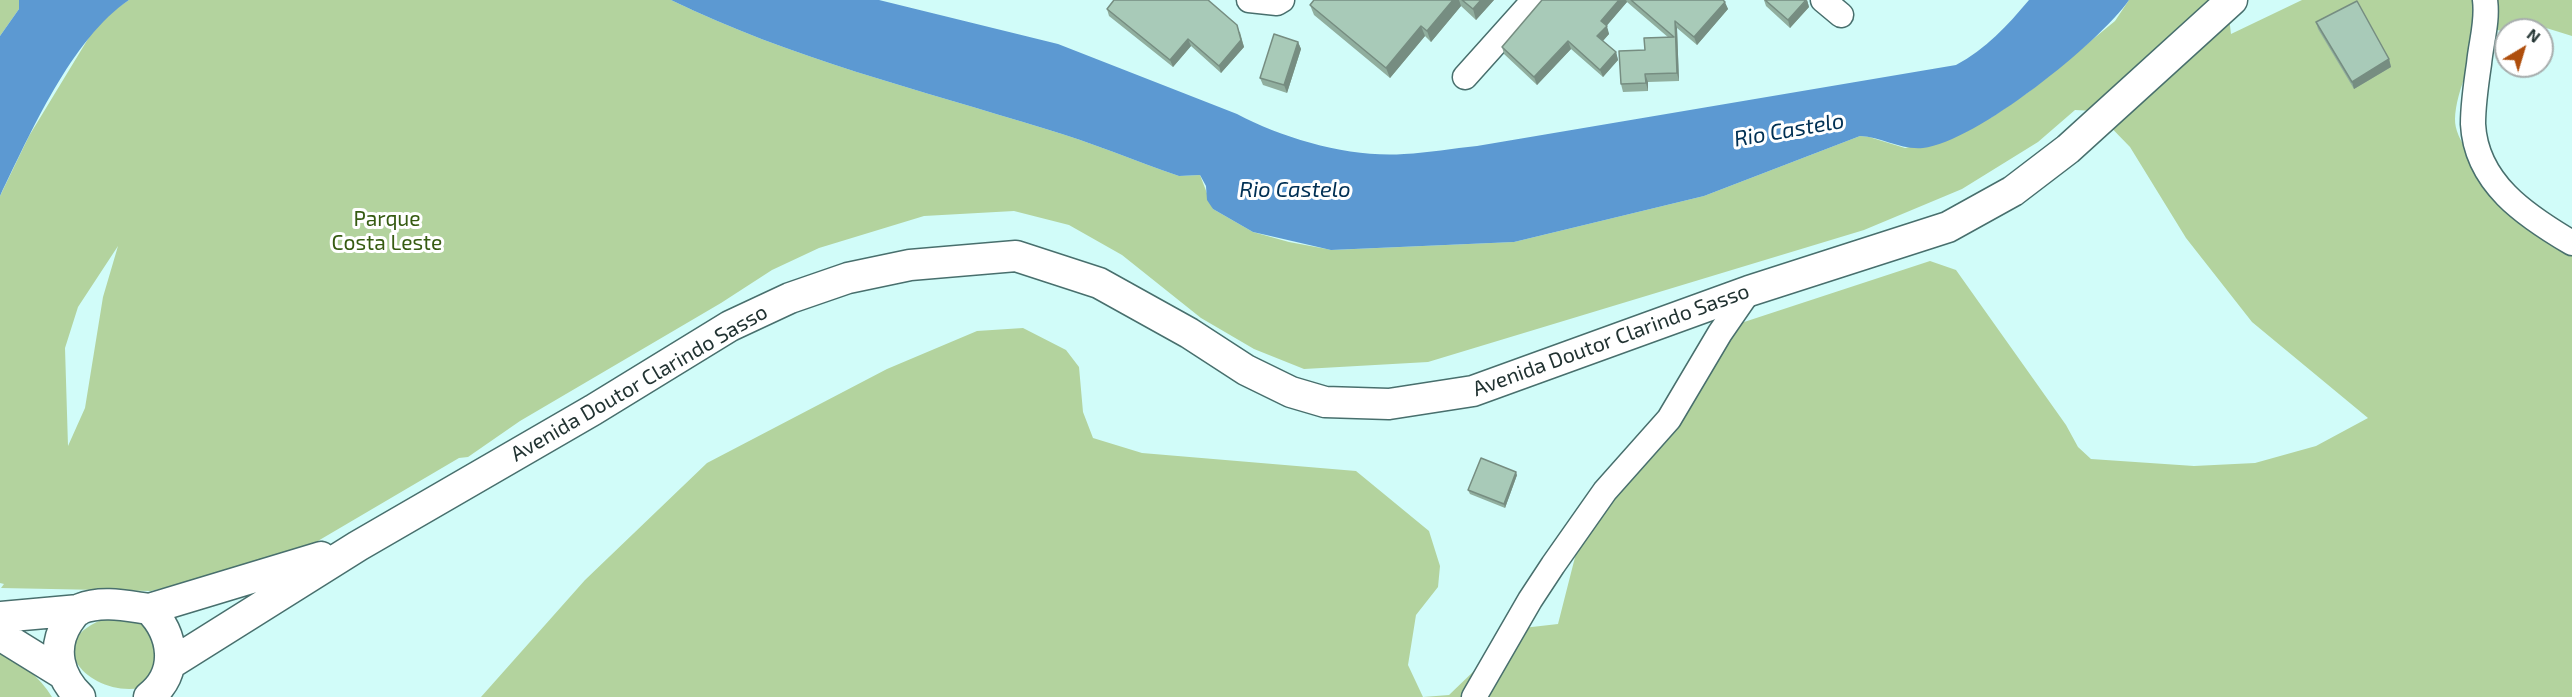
<!DOCTYPE html>
<style>
body{margin:0}
#map{position:relative;width:2572px;height:697px;overflow:hidden;background:#d1fcf9;font-family:"Exo 2",sans-serif}
canvas{display:block}
.north{position:absolute;left:2494px;top:18px;width:60px;height:60px;box-sizing:border-box;background:#fff;border:2px solid #a7adad;border-radius:50%;rotate:38deg;font-size:16px;font-weight:700;line-height:24px;text-align:center;color:#223332}
.north::after{content:'';display:block;margin:auto;width:21px;height:27px;background:#af4e0c;clip-path:polygon(50% 0,100% 100%,50% 72%,0 100%)}
</style>
<div id="map">
<canvas width="2572" height="697"></canvas>
<div class="north">N</div>
</div>
<script>
const g = document.querySelector('canvas').getContext('2d');
g.lineJoin = 'round';
function paint(path, color) { g.fillStyle = color; g.fill(path, 'evenodd'); }
function trace(path, color, width, dash) { g.strokeStyle = color; g.lineWidth = width; g.lineCap = dash ? 'butt' : 'round'; g.setLineDash(dash || []); g.stroke(path); }
function drawText(font, color, halo, rows, align = 'center') {
  g.font = font + ' "Exo 2",sans-serif'; g.lineWidth = 6; g.setLineDash([]); g.textBaseline = 'middle'; g.strokeStyle = halo; g.fillStyle = color; for (const [text, x, y, turn = 0] of rows) {
    g.save(); g.translate(x, y); g.rotate((+turn || 0) * Math.PI / 180); g.textAlign = isNaN(turn) ? turn : align; if (halo) g.strokeText(text, 0, 0); g.fillText(text, 0, 0); g.restore();
  }
}
paint(new Path2D(`
 M 0,0 L 19,0 L 19,9 L 0,36 Z
 M 129,0 L 671,0 C 790,58 920,90 1046,129 C 1091,142 1135,161 1179,176 L 1200,175 L 1213,209 L 1253,232 L 1289,242 L 1332,250 L 1514,242 L 1704,196 L 1860,136 L 1869,137 L 1905,148 L 1951,138 L 1992,117 L 2030,91 L 2115,21 L 2129,0 L 2227,0 L 2231,34 L 2302,0 L 2572,0 L 2572,36 L 2543,27 L 2502,31 L 2487,28 C 2474,53 2456,91 2455,119 C 2454,160 2542,220 2572,245 L 2572,697 L 481,697 L 585,580 L 707,463 L 887,369 L 977,331 L 1023,328 L 1066,350 L 1079,367 L 1083,412 L 1093,438 L 1142,453 L 1356,471 L 1429,531 L 1440,566 L 1438,587 L 1416,615 L 1408,665 L 1423,697 L 1449,695 L 1476,669 L 1496,644 L 1523,628 L 1558,624 L 1586,514 L 1738,324 L 1930,261 L 1956,270 L 2066,425 L 2078,447 L 2091,459 L 2194,466 L 2255,463 L 2316,446 L 2368,418 L 2252,322 L 2186,238 L 2130,147 L 2095,111 L 2075,110 L 2038,142 L 1962,189 L 1864,230 L 1428,362 L 1304,369 L 1254,349 L 1201,318 L 1122,255 L 1069,225 L 1014,211 L 924,216 L 819,248 L 772,270 L 721,303 L 520,421 L 468,457 L 459,458 L 294,555 L 151,591 L 1,588 L 4,584 L 0,583 L 0,196 L 29,136 L 91,34 L 108,14 ZM 118,246 L 103,297 L 85,408 L 68,446 L 65,348 L 78,307 Z
 M 107,618 L 141,619 L 163,659 C 156,668 149,682 140,688 C 93,697 35,643 107,618 Z
 M 0,653 C 21,662 40,677 52,697 L 0,697 Z`), '#b3d39e');
paint(new Path2D(`
 M 19,0 L 129,0 C 72,38 30,134 0,196 L 0,36 L 19,9 Z
 M 671,0 L 879,0 L 1058,44 L 1237,114 C 1284,139 1351,158 1404,154 C 1429,153 1453,148 1477,146 L 1956,65 C 1986,49 2007,26 2029,0 L 2129,0 C 2099,43 1976,142 1923,148 C 1900,150 1882,137 1860,136 L 1704,196 L 1514,242 L 1331,250 L 1253,232 L 1213,209 L 1207,200 L 1206,186 L 1200,175 L 1179,176 C 1135,161 1091,142 1046,129 C 920,90 790,58 671,0 Z`), '#5c99d2');
const minor = new Path2D(`
 M 1249,0 L 1277,3 L 1282,0
 M 1823,0 L 1841,15
 M 2485,0 C 2488,22 2481,42 2479,64 C 2476,84 2473,104 2473,124 C 2476,183 2526,216 2572,243
 M 1465,77 L 1534,0
 M 1474,697 L 1530,600 L 1553,565 L 1605,491 L 1669,419 L 1720,333 L 1749,291`);
const major = new Path2D(`
 M 149,609 L 321,557
 M 0,617 L 79,610
 M 0,635 L 63,674
 M 170,664 L 358,546 L 593,410 L 730,326 L 790,298 L 848,278 L 910,265 L 1016,256 L 1099,283 L 1189,333 L 1246,370 L 1291,392 L 1325,402 L 1389,404 L 1473,391 L 1749,291 L 1948,227 L 2013,191 L 2068,149 L 2232,0
 M 80,697 C 59,677 51,648 68,622 C 71,618 75,611 80,609 C 102,600 127,606 149,609 C 174,634 180,673 149,697`);
trace(minor, '#486f6d', 27);
trace(major, '#486f6d', 33);
trace(minor, '#fff', 24);
trace(major, '#fff', 30);
paint(new Path2D(`
 M 1314,0 L 1494,0 L 1476,20 L 1461,6 L 1431,42 L 1425,36 L 1390,78 L 1314,15 L 1310,5 Z
 M 1542,0 L 1723,0 L 1728,9 L 1697,45 L 1677,28 L 1679,81 L 1648,82 L 1648,91 L 1623,92 L 1621,84 L 1645,50 L 1669,38 L 1627,2 L 1606,26 L 1609,34 L 1603,41 L 1616,52 L 1618,60 L 1603,77 L 1571,49 L 1537,85 L 1504,54 L 1502,47 Z
 M 1764,0 L 1807,0 L 1809,7 L 1790,28 L 1766,6 Z
 M 1107,9 L 1240,32 L 1244,47 L 1221,73 L 1191,46 L 1173,67 L 1109,16 Z
 M 2316,22 L 2389,59 L 2391,67 L 2354,89 L 2318,29 Z
 M 1298,42 L 1301,49 L 1287,93 L 1263,85 L 1260,78 Z
 M 1517,475 L 1505,508 L 1470,494 L 1468,490 Z`), '#90ae9e');
paint(new Path2D(`
 M 1453,0 L 1459,0 L 1461,6 L 1431,42 L 1427,31 Z
 M 1481,0 L 1494,0 L 1476,20 L 1473,9 Z
 M 1619,0 L 1626,0 L 1627,2 L 1604,29 L 1601,21 Z
 M 1807,0 L 1809,7 L 1790,28 L 1788,20 Z
 M 1725,2 L 1728,9 L 1697,45 L 1694,37 Z
 M 1675,21 L 1677,28 L 1679,81 L 1677,73 Z
 M 1237,25 L 1244,47 L 1221,73 L 1219,66 Z
 M 1421,26 L 1425,36 L 1390,78 L 1386,68 Z
 M 1607,26 L 1609,34 L 1600,44 L 1597,36 Z
 M 1188,39 L 1191,46 L 1173,67 L 1170,60 Z
 M 1568,41 L 1571,49 L 1537,85 L 1534,77 Z
 M 1298,42 L 1301,49 L 1287,93 L 1284,85 Z
 M 1616,52 L 1618,60 L 1603,77 L 1600,70 Z
 M 2389,59 L 2391,67 L 2354,89 L 2352,82 Z
 M 1645,74 L 1648,82 L 1648,91 L 1646,83 Z
 M 1516,472 L 1517,475 L 1505,508 L 1504,504 Z`), '#768d81');
const building = new Path2D(`
 M 1114,0 L 1208,0 L 1237,25 L 1241,40 L 1219,66 L 1188,39 L 1170,60 L 1107,9 Z
 M 1314,0 L 1453,0 L 1427,31 L 1421,26 L 1386,68 L 1310,5 Z
 M 1462,0 L 1481,0 L 1473,9 Z
 M 1542,0 L 1619,0 L 1601,21 L 1607,26 L 1597,36 L 1616,52 L 1600,70 L 1568,41 L 1534,77 L 1502,47 Z
 M 1631,0 L 1723,0 L 1725,2 L 1694,37 L 1675,21 L 1677,73 L 1645,74 L 1646,83 L 1621,84 L 1619,51 L 1645,50 L 1644,38 L 1674,37 Z
 M 1765,0 L 1806,0 L 1788,20 Z
 M 2357,1 L 2389,59 L 2352,82 L 2316,22 Z
 M 1274,34 L 1298,42 L 1284,85 L 1260,78 Z
 M 1481,458 L 1516,472 L 1504,504 L 1468,490 Z`);
paint(building, '#a8cab8');
trace(building, '#768d81', 1.5);
drawText('21px', '#365b12', '#fff', [
 ["Parque",387,219],
 ["Costa Leste",387,243]
]);
drawText('21px', '#223332', '#fff', [
 ["Avenida Doutor Clarindo Sasso",1611,340,-20],
 ["Avenida Doutor Clarindo Sasso",639,383,-30]
]);
drawText('italic 22px', '#003054', '#fff', [
 ["Rio Castelo",1789,130,-10],
 ["Rio Castelo",1295,190]
]);
</script>
